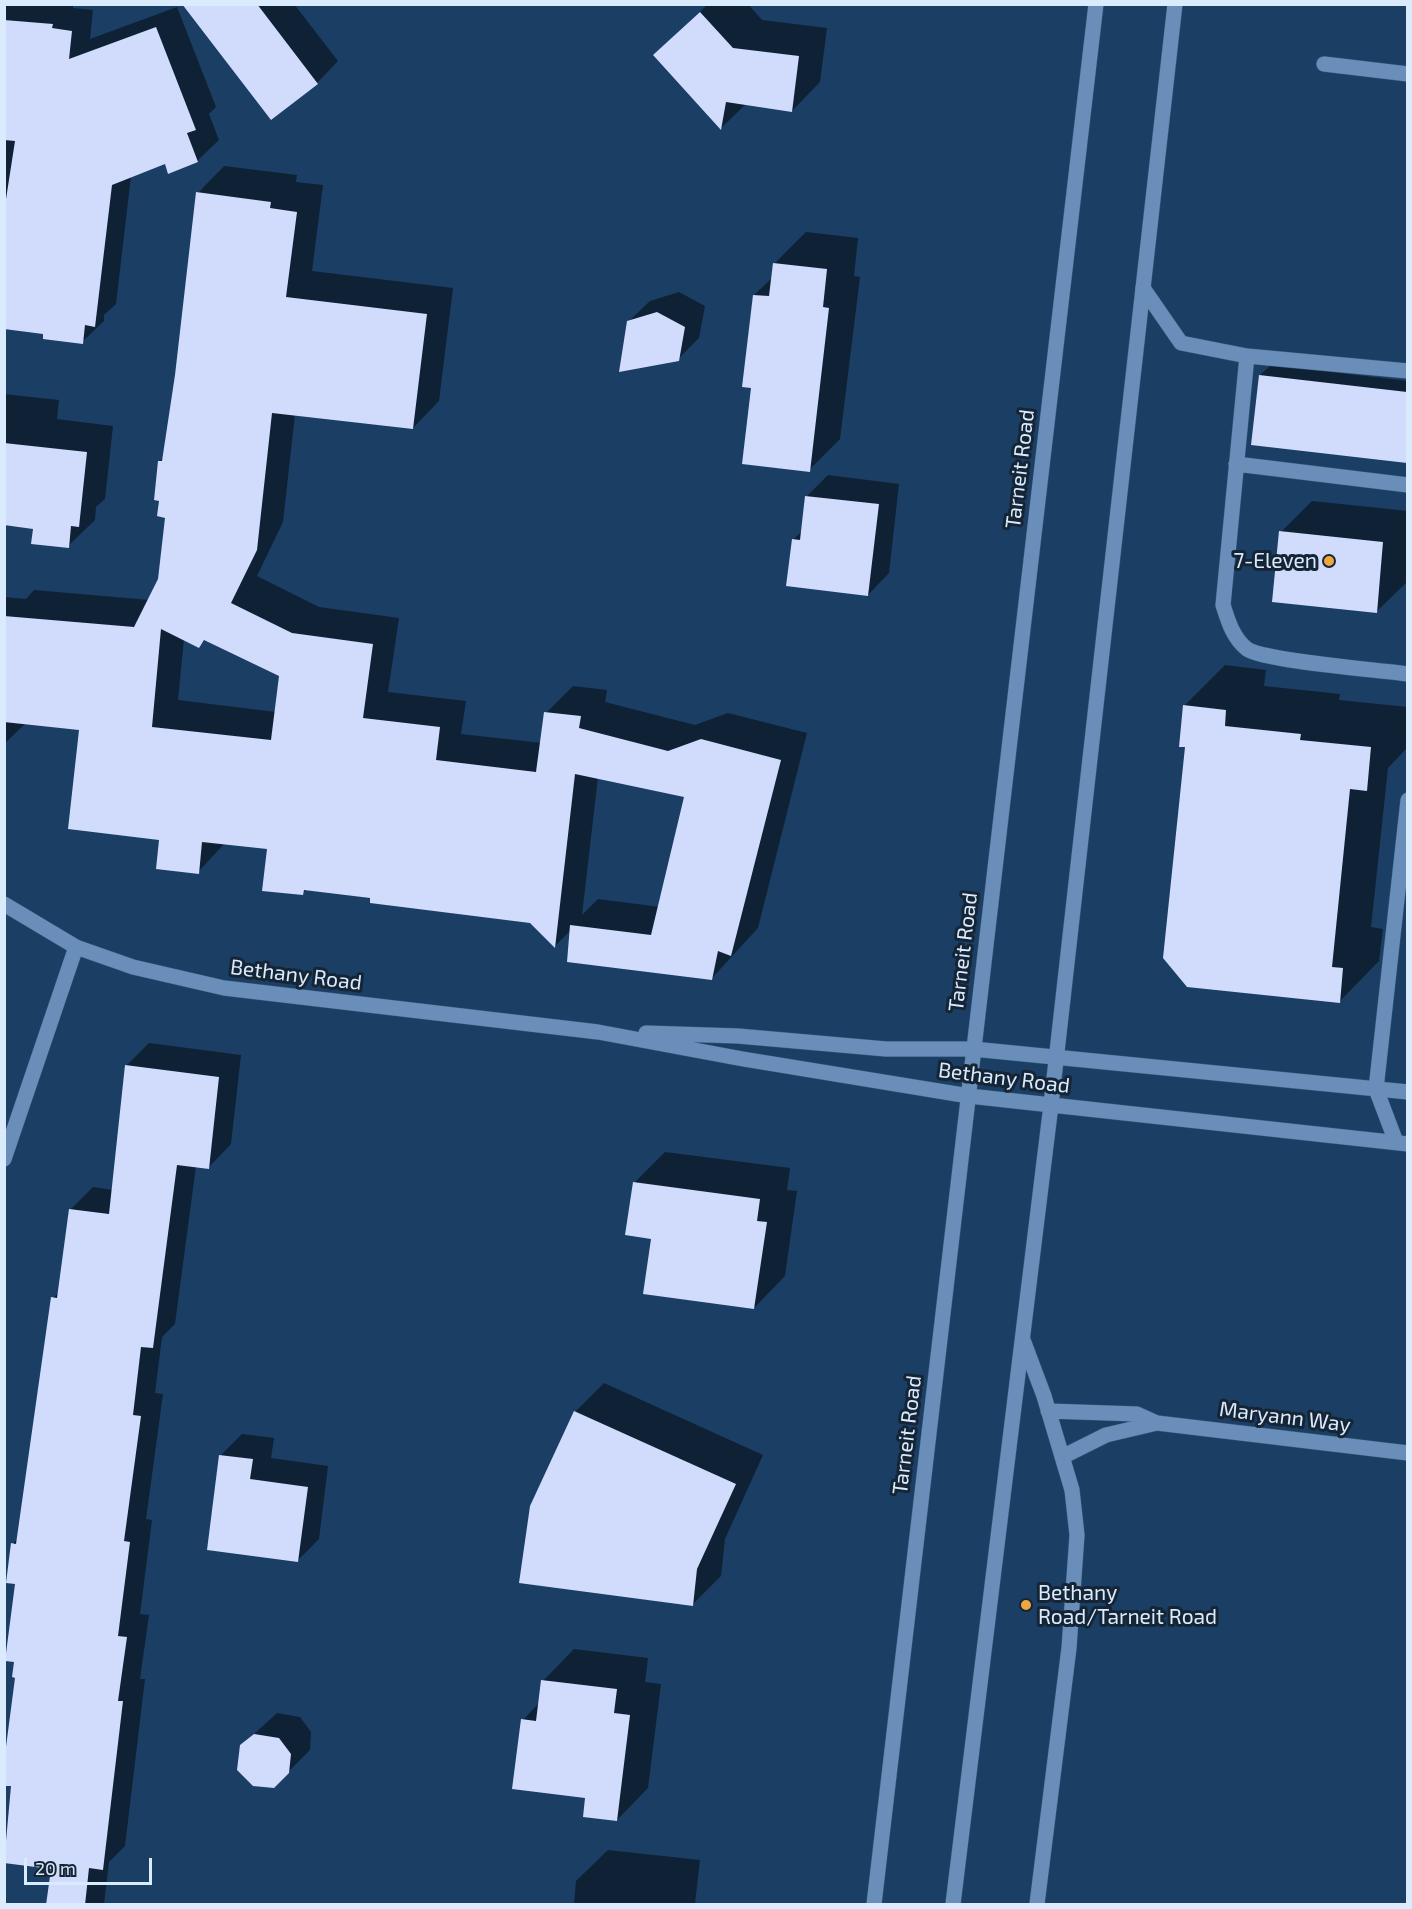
<!DOCTYPE html>
<style>
body{margin:0}
#map{position:relative;width:1412px;height:1909px;overflow:hidden;background:#1b3e64;font-family:"Exo 2",sans-serif}
canvas{display:block}
.frame{position:absolute;inset:0;border:6px solid #dbebfe;pointer-events:none}
.scale{position:absolute;left:24px;top:1858px;width:128px;height:27px;box-sizing:border-box;border:3px solid #dbebfe;border-top:0;padding-left:8px;font-size:18px;line-height:21px;white-space:nowrap;color:#dbebfe;-webkit-text-stroke:4px #152536;paint-order:stroke}
</style>
<div id="map">
<canvas width="1412" height="1909"></canvas>
<div class="frame"></div>
<div class="scale">20 m</div>
</div>
<script>
const g = document.querySelector('canvas').getContext('2d');
g.lineJoin = 'round';
function paint(path, color) { g.fillStyle = color; g.fill(path, 'evenodd'); }
function trace(path, color, width, dash) { g.strokeStyle = color; g.lineWidth = width; g.lineCap = dash ? 'butt' : 'round'; g.setLineDash(dash || []); g.stroke(path); }
function drawText(font, color, halo, rows, align = 'center') {
  g.font = font + ' "Exo 2",sans-serif'; g.lineWidth = 6; g.setLineDash([]); g.textBaseline = 'middle'; g.strokeStyle = halo; g.fillStyle = color; for (const [text, x, y, turn = 0] of rows) {
    g.save(); g.translate(x, y); g.rotate((+turn || 0) * Math.PI / 180); g.textAlign = isNaN(turn) ? turn : align; if (halo) g.strokeText(text, 0, 0); g.fillText(text, 0, 0); g.restore();
  }
}
paint(new Path2D(`
 M 4,4 L 73,4 L 73,8 L 93,10 L 90,39 L 177,7 L 216,107 L 209,114 L 219,140 L 197,161 L 165,162 L 131,176 L 116,304 L 104,315 L 104,321 L 82,342 L 45,332 L 4,328 Z
 M 205,4 L 294,4 L 338,61 L 317,83 Z
 M 708,4 L 748,4 L 762,20 L 827,28 L 820,82 L 792,111 L 746,104 L 721,128 L 655,55 Z
 M 224,166 L 297,175 L 296,182 L 323,185 L 312,271 L 453,288 L 439,401 L 413,428 L 295,414 L 283,522 L 257,576 L 319,607 L 399,618 L 388,692 L 466,701 L 461,734 L 542,743 L 546,713 L 573,686 L 607,690 L 605,702 L 695,725 L 728,713 L 807,733 L 758,928 L 712,978 L 571,930 L 555,946 L 530,921 L 307,889 L 302,893 L 269,848 L 225,843 L 198,872 L 161,839 L 81,729 L 26,723 L 4,744 L 4,597 L 26,599 L 34,590 L 149,600 L 159,580 L 166,516 L 160,461 L 165,456 L 177,375 L 198,193 ZM 184,639 L 199,646 L 206,639 L 280,676 L 276,712 L 178,700 ZM 598,777 L 686,796 L 660,907 L 598,899 L 582,915 Z
 M 806,232 L 858,238 L 854,276 L 860,277 L 840,439 L 809,470 L 753,387 L 754,295 L 773,277 L 774,264 Z
 M 679,292 L 705,306 L 699,338 L 678,359 L 628,322 L 650,301 Z
 M 1271,365 L 1408,381 L 1408,461 L 1253,444 L 1260,375 Z
 M 4,394 L 59,400 L 57,419 L 113,426 L 105,499 L 96,507 L 95,520 L 68,546 L 34,527 L 4,524 Z
 M 828,475 L 899,484 L 889,573 L 868,595 L 793,540 L 802,531 L 806,497 Z
 M 1312,501 L 1408,511 L 1408,581 L 1376,612 L 1281,532 Z
 M 1225,665 L 1266,670 L 1264,686 L 1340,694 L 1339,700 L 1408,707 L 1406,749 L 1388,768 L 1371,927 L 1383,929 L 1379,961 L 1339,1002 L 1187,746 L 1184,706 Z
 M 149,1043 L 241,1055 L 231,1144 L 209,1167 L 196,1166 L 175,1324 L 162,1337 L 155,1393 L 163,1394 L 146,1519 L 152,1520 L 140,1614 L 149,1615 L 140,1679 L 145,1679 L 125,1846 L 109,1862 L 104,1904 L 48,1904 L 52,1868 L 4,1862 L 13,1785 L 16,1676 L 17,1583 L 12,1544 L 19,1538 L 53,1298 L 60,1291 L 70,1210 L 93,1187 L 113,1190 L 126,1066 Z
 M 665,1152 L 790,1168 L 787,1190 L 797,1191 L 785,1276 L 754,1308 L 653,1238 L 634,1183 Z
 M 604,1383 L 763,1455 L 725,1539 L 721,1576 L 692,1605 L 575,1412 Z
 M 242,1434 L 274,1438 L 271,1458 L 328,1466 L 319,1539 L 298,1560 L 221,1455 Z
 M 574,1649 L 648,1658 L 645,1682 L 661,1684 L 648,1788 L 617,1820 L 587,1796 L 523,1720 L 540,1702 L 543,1681 Z
 M 277,1713 L 300,1717 L 311,1732 L 310,1750 L 274,1786 L 241,1746 Z
 M 608,1850 L 700,1860 L 695,1904 L 574,1904 L 576,1881 Z`), '#0007');
paint(new Path2D(`
 M 182,4 L 257,4 L 318,84 L 271,120 Z
 M 700,12 L 733,48 L 799,56 L 792,112 L 726,102 L 721,130 L 653,55 Z
 M 4,20 L 53,24 L 52,28 L 72,31 L 69,59 L 156,27 L 196,130 L 187,133 L 198,162 L 168,174 L 165,164 L 112,185 L 95,327 L 85,325 L 83,344 L 43,339 L 43,334 L 4,329 L 4,212 L 15,141 L 4,140 Z
 M 196,192 L 271,202 L 270,208 L 297,212 L 286,297 L 427,314 L 413,429 L 272,413 L 257,550 L 231,603 L 292,633 L 373,644 L 363,718 L 440,727 L 436,760 L 536,772 L 544,712 L 581,716 L 579,728 L 668,751 L 701,739 L 781,760 L 731,956 L 718,951 L 712,980 L 567,962 L 570,925 L 651,935 L 684,797 L 575,774 L 555,948 L 530,923 L 370,903 L 370,898 L 304,890 L 303,895 L 262,891 L 267,849 L 202,842 L 199,874 L 156,869 L 159,840 L 68,829 L 79,730 L 4,722 L 4,616 L 134,627 L 158,579 L 165,518 L 157,516 L 159,501 L 154,500 L 158,461 L 162,461 L 175,375 ZM 161,629 L 199,648 L 204,640 L 279,676 L 271,740 L 152,727 Z
 M 773,263 L 827,269 L 823,307 L 829,308 L 810,472 L 742,464 L 751,388 L 742,387 L 753,295 L 769,296 Z
 M 657,312 L 685,327 L 679,361 L 619,372 L 627,321 Z
 M 1259,375 L 1407,392 L 1407,463 L 1251,445 Z
 M 4,443 L 87,452 L 79,527 L 71,526 L 69,548 L 31,544 L 33,529 L 4,525 Z
 M 805,496 L 879,504 L 868,596 L 786,586 L 792,539 L 800,540 Z
 M 1279,531 L 1383,542 L 1377,613 L 1272,602 Z
 M 1183,705 L 1226,710 L 1225,726 L 1301,734 L 1300,740 L 1371,747 L 1367,791 L 1350,789 L 1332,967 L 1343,968 L 1340,1003 L 1187,987 L 1163,958 L 1185,747 L 1179,747 Z
 M 125,1065 L 219,1077 L 209,1169 L 177,1165 L 153,1348 L 141,1347 L 133,1415 L 141,1416 L 124,1541 L 130,1542 L 118,1636 L 127,1637 L 118,1701 L 123,1701 L 103,1870 L 89,1868 L 85,1905 L 46,1905 L 51,1869 L 4,1863 L 11,1786 L 4,1786 L 4,1762 L 15,1678 L 12,1677 L 14,1662 L 5,1661 L 15,1584 L 6,1583 L 11,1543 L 16,1544 L 51,1297 L 57,1298 L 69,1209 L 109,1214 Z
 M 633,1182 L 760,1199 L 757,1221 L 767,1222 L 754,1309 L 643,1294 L 651,1239 L 625,1235 Z
 M 574,1411 L 736,1484 L 697,1569 L 693,1606 L 519,1583 L 530,1506 Z
 M 219,1455 L 253,1459 L 250,1479 L 308,1487 L 298,1562 L 207,1550 Z
 M 541,1680 L 617,1689 L 614,1713 L 630,1715 L 617,1821 L 583,1817 L 585,1798 L 512,1789 L 521,1719 L 536,1721 Z
 M 254,1734 L 279,1738 L 291,1754 L 289,1773 L 274,1788 L 253,1786 L 237,1770 L 240,1745 Z`), '#d1dbfc');
const lane = new Path2D(`
 M 1143,288 L 1181,343 L 1247,356 L 1408,371
 M 1247,356 L 1223,605 C 1228,621 1233,638 1247,649 C 1264,661 1380,670 1408,674
 M 1236,464 L 1408,485
 M 1396,1142 L 1376,1089 L 1408,800`);
const street = new Path2D(`
 M 1324,64 L 1408,74
 M 4,1159 L 76,947
 M 1023,1340 L 1044,1396 L 1072,1490 L 1077,1535 L 1069,1648 L 1037,1904
 M 1048,1411 L 1137,1414 L 1157,1423 L 1408,1453
 M 1062,1457 L 1106,1435 L 1157,1423`);
const secondary = new Path2D(`
 M 4,904 L 76,947 L 133,967 L 224,988 L 598,1032 L 743,1059 L 969,1096 L 1408,1144
 M 646,1033 L 738,1036 L 886,1049 L 973,1049 L 1408,1092
 M 874,1904 L 1096,4
 M 953,1904 L 1051,1105 L 1175,4`);
trace(lane, '#395877', 16);
trace(street, '#395877', 16);
trace(secondary, '#395877', 16);
trace(lane, '#688eb9', 15);
trace(street, '#688eb9', 15);
trace(secondary, '#688eb9', 15);
for (const [x, y, r, color] of [
 [1329,561,6,"#f0a63e"],
 [1026,1605,6,"#f0a63e"]
]) { const dot = new Path2D(); dot.arc(x, y, r, 0, 2 * Math.PI); g.fillStyle = color; g.fill(dot); trace(dot, '#152536', 2); }
drawText('21px', '#dbebfe', '#152536', [
 ["Tarneit Road",1020,469,-83],
 ["Tarneit Road",963,952,-83],
 ["Bethany Road",296,975,7],
 ["Bethany Road",1004,1078,7],
 ["Maryann Way",1285,1417,7],
 ["Tarneit Road",907,1435,-83]
]);
drawText('21px', '#dbebfe', '#152536', [
 ["7-Eleven",1317,561],
 ["Bethany",1038,1593,"left"],
 ["Road/Tarneit Road",1038,1617,"left"]
], 'right');
</script>
